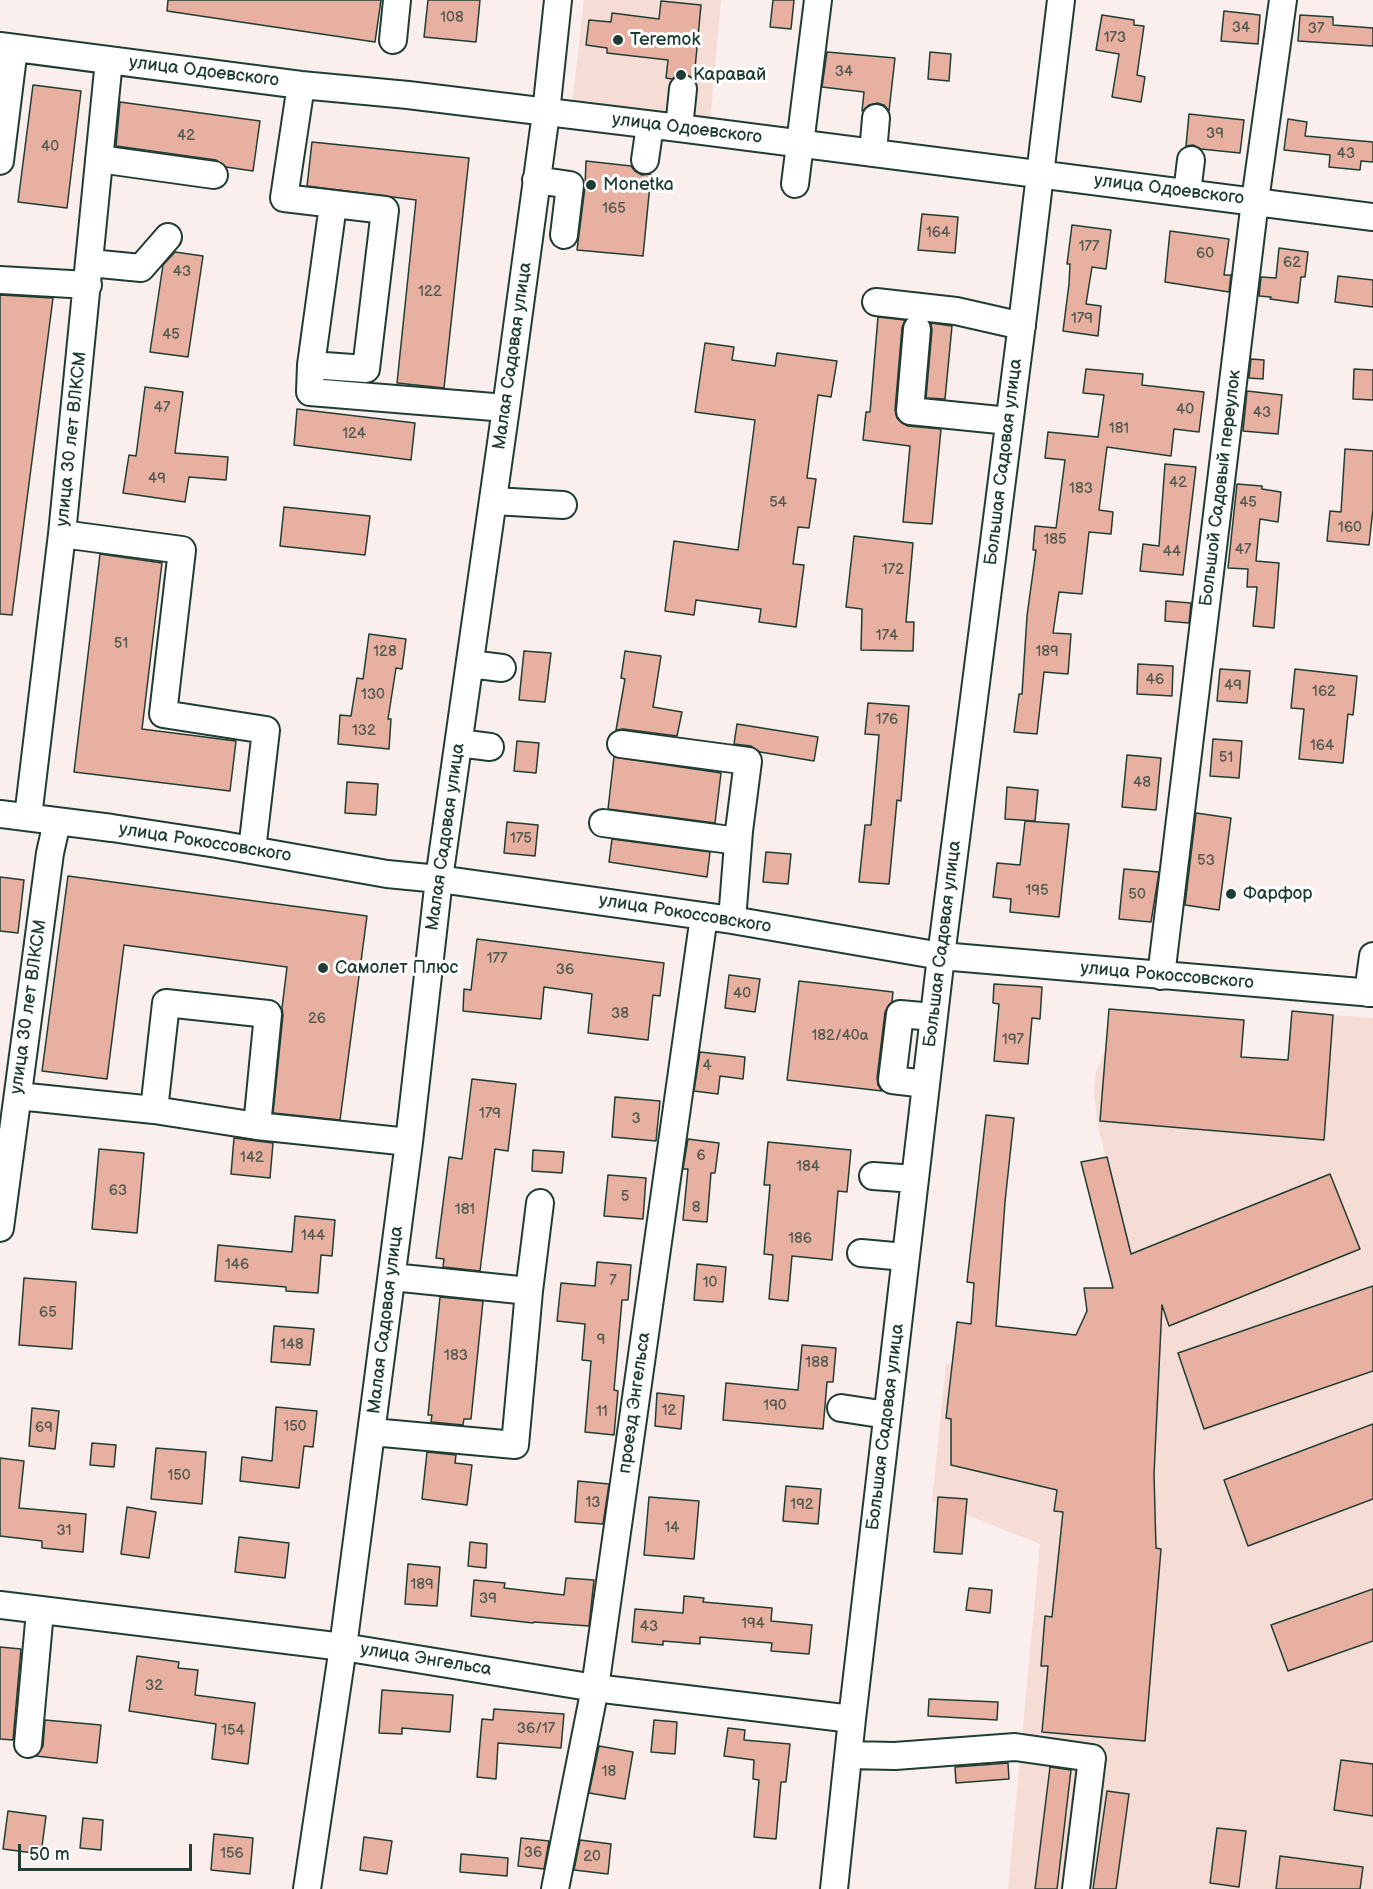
<!DOCTYPE html>
<meta charset="utf-8">
<style>
body{margin:0}
#map{position:relative;width:1373px;height:1889px;overflow:hidden;background:#faefec;font-family:"Balsamiq Sans",sans-serif}
canvas{display:block}
.scale{position:absolute;left:18px;top:1844px;width:174px;height:27px;box-sizing:border-box;border:3px solid #1f3d34;border-top:0;padding-left:8px;font-size:18px;line-height:21px;white-space:nowrap;color:#1f3d34;-webkit-text-stroke:4px #fff;paint-order:stroke}
</style>
<div id="map">
<canvas width="1373" height="1889"></canvas>
<div class="scale">50 m</div>
</div>
<script>
const g = document.querySelector('canvas').getContext('2d');
g.lineJoin = 'round';
function paint(path, color) { g.fillStyle = color; g.fill(path, 'evenodd'); }
function trace(path, color, width, dash) { g.strokeStyle = color; g.lineWidth = width; g.lineCap = dash ? 'butt' : 'round'; g.setLineDash(dash || []); g.stroke(path); }
function drawText(font, color, halo, rows, align = 'center') {
  g.font = font + ' "Balsamiq Sans",sans-serif'; g.lineWidth = 6; g.setLineDash([]); g.textBaseline = 'middle'; g.strokeStyle = halo; g.fillStyle = color; for (const [text, x, y, turn = 0] of rows) {
    g.save(); g.translate(x, y); g.rotate((+turn || 0) * Math.PI / 180); g.textAlign = isNaN(turn) ? turn : align; if (halo) g.strokeText(text, 0, 0); g.fillText(text, 0, 0); g.restore();
  }
}
paint(new Path2D(`
 M 584,0 L 721,0 L 710,123 L 572,104 Z
 M 1109,1009 L 1244,1020 L 1241,1057 L 1329,1063 L 1333,1015 L 1373,1018 L 1373,1889 L 1008,1889 L 1040,1544 L 932,1501 L 946,1364 L 1151,1380 L 1143,1297 L 1098,1127 L 1094,1091 L 1096,1072 L 1107,1046 Z`), '#f5dcd5');
const building = new Path2D(`
 M 168,0 L 381,0 L 375,42 L 167,11 Z
 M 428,0 L 480,0 L 476,42 L 424,37 Z
 M 773,0 L 794,0 L 791,29 L 770,27 Z
 M 661,1 L 701,5 L 694,79 L 684,74 L 677,75 L 672,79 L 666,78 L 668,60 L 607,53 L 607,48 L 586,45 L 589,20 L 611,22 L 612,13 L 659,19 Z
 M 1224,11 L 1260,15 L 1258,44 L 1221,41 Z
 M 1102,15 L 1134,20 L 1134,25 L 1144,26 L 1137,75 L 1145,77 L 1141,102 L 1112,97 L 1119,54 L 1096,50 Z
 M 1300,15 L 1333,17 L 1333,25 L 1373,28 L 1373,46 L 1298,41 Z
 M 827,52 L 895,58 L 889,111 L 884,105 L 877,103 L 869,105 L 862,111 L 864,92 L 822,87 Z
 M 930,52 L 951,54 L 949,81 L 928,79 Z
 M 33,85 L 81,91 L 67,208 L 18,202 Z
 M 120,102 L 260,121 L 253,171 L 226,167 L 216,160 L 116,146 Z
 M 1189,114 L 1244,120 L 1240,153 L 1201,149 L 1193,145 L 1186,146 Z
 M 1288,119 L 1307,122 L 1305,136 L 1373,142 L 1373,162 L 1361,161 L 1360,170 L 1329,167 L 1330,155 L 1284,150 Z
 M 312,142 L 469,158 L 444,388 L 397,383 L 416,200 L 307,186 Z
 M 586,161 L 631,166 L 635,171 L 642,175 L 651,174 L 643,256 L 577,250 L 585,187 Z
 M 922,214 L 958,217 L 955,253 L 918,250 Z
 M 1072,225 L 1111,230 L 1106,269 L 1092,267 L 1086,304 L 1101,306 L 1098,336 L 1063,331 L 1069,284 L 1070,264 L 1067,264 Z
 M 1170,231 L 1229,239 L 1224,275 L 1231,275 L 1229,292 L 1165,282 Z
 M 1279,248 L 1308,252 L 1305,277 L 1301,277 L 1298,303 L 1270,299 L 1271,297 L 1259,296 L 1261,277 L 1276,278 Z
 M 175,252 L 203,256 L 188,357 L 150,352 L 163,265 Z
 M 1338,276 L 1373,280 L 1373,307 L 1335,302 Z
 M 0,295 L 53,298 L 12,615 L 0,614 Z
 M 878,317 L 905,320 L 902,328 L 895,410 L 897,418 L 902,423 L 908,426 L 941,429 L 932,524 L 903,522 L 910,446 L 863,440 L 866,412 L 870,412 Z
 M 931,323 L 952,326 L 945,399 L 926,398 L 932,330 Z
 M 705,343 L 734,347 L 732,360 L 775,366 L 777,353 L 837,361 L 831,397 L 818,395 L 807,478 L 816,479 L 809,528 L 798,527 L 793,564 L 804,565 L 796,627 L 759,622 L 761,609 L 696,600 L 694,615 L 665,611 L 674,541 L 738,550 L 755,420 L 695,412 Z
 M 1251,359 L 1264,360 L 1263,379 L 1249,378 Z
 M 1086,369 L 1143,374 L 1142,385 L 1204,392 L 1199,432 L 1174,429 L 1171,456 L 1107,447 L 1099,510 L 1113,512 L 1111,534 L 1089,532 L 1082,594 L 1059,592 L 1053,633 L 1071,634 L 1068,674 L 1044,672 L 1037,734 L 1014,732 L 1019,694 L 1022,694 L 1027,616 L 1036,550 L 1033,550 L 1035,526 L 1056,528 L 1065,460 L 1045,458 L 1048,432 L 1098,437 L 1104,395 L 1083,393 Z
 M 1354,369 L 1373,370 L 1373,400 L 1353,399 Z
 M 145,387 L 183,392 L 175,453 L 228,457 L 226,480 L 189,477 L 185,502 L 123,493 L 129,455 L 136,456 Z
 M 1247,391 L 1282,395 L 1278,434 L 1243,431 Z
 M 297,409 L 415,423 L 411,460 L 294,445 Z
 M 1345,449 L 1373,451 L 1373,509 L 1369,545 L 1327,541 L 1330,511 L 1341,512 Z
 M 1165,464 L 1196,467 L 1183,575 L 1140,571 L 1143,544 L 1159,546 Z
 M 1237,484 L 1262,486 L 1262,489 L 1281,492 L 1278,522 L 1260,519 L 1256,561 L 1279,563 L 1274,628 L 1253,626 L 1257,587 L 1247,587 L 1248,569 L 1228,568 Z
 M 284,507 L 370,516 L 365,555 L 280,546 Z
 M 854,536 L 913,543 L 906,622 L 914,622 L 913,651 L 861,650 L 862,609 L 846,607 Z
 M 100,554 L 162,563 L 142,729 L 236,741 L 230,791 L 74,772 Z
 M 1166,601 L 1191,603 L 1189,623 L 1165,621 Z
 M 369,634 L 406,639 L 402,669 L 396,668 L 388,719 L 391,719 L 389,749 L 338,744 L 340,715 L 351,716 L 357,678 L 363,679 Z
 M 524,651 L 551,653 L 545,702 L 519,700 Z
 M 625,651 L 661,656 L 653,707 L 682,712 L 677,736 L 623,729 L 616,730 L 625,679 L 621,678 Z
 M 1138,664 L 1173,666 L 1172,696 L 1137,694 Z
 M 1220,669 L 1250,671 L 1247,703 L 1217,701 Z
 M 1295,669 L 1357,676 L 1353,715 L 1348,714 L 1343,763 L 1299,759 L 1304,709 L 1291,708 Z
 M 868,703 L 909,706 L 901,801 L 897,800 L 889,884 L 859,882 L 865,825 L 871,825 L 879,735 L 865,734 Z
 M 737,724 L 818,737 L 814,761 L 760,752 L 751,746 L 734,744 Z
 M 1213,739 L 1242,741 L 1239,778 L 1210,776 Z
 M 517,741 L 539,743 L 536,773 L 514,771 Z
 M 1127,755 L 1161,758 L 1156,810 L 1122,807 Z
 M 614,757 L 721,773 L 715,823 L 608,809 Z
 M 347,782 L 378,784 L 376,815 L 345,813 Z
 M 1007,787 L 1038,790 L 1035,821 L 1005,819 Z
 M 1196,813 L 1231,818 L 1219,910 L 1185,905 Z
 M 1025,821 L 1069,824 L 1059,917 L 1010,912 L 1011,899 L 993,897 L 997,863 L 1020,865 Z
 M 507,822 L 538,825 L 535,856 L 504,853 Z
 M 612,839 L 710,852 L 707,877 L 609,862 Z
 M 766,852 L 791,854 L 788,884 L 763,882 Z
 M 1124,869 L 1159,872 L 1151,922 L 1119,919 Z
 M 68,876 L 367,916 L 340,1120 L 273,1113 L 283,1015 L 282,1008 L 287,967 L 124,945 L 107,1079 L 42,1071 Z
 M 0,877 L 24,880 L 18,933 L 0,931 Z
 M 477,939 L 664,963 L 660,996 L 653,995 L 648,1040 L 588,1033 L 592,994 L 544,987 L 541,1019 L 463,1011 L 464,989 L 471,990 Z
 M 729,975 L 760,979 L 755,1012 L 725,1008 Z
 M 799,981 L 893,992 L 892,1002 L 888,1006 L 885,1012 L 877,1078 L 878,1085 L 882,1091 L 787,1080 Z
 M 994,984 L 1042,987 L 1040,1019 L 1032,1018 L 1028,1064 L 994,1061 L 999,1004 L 993,1003 Z
 M 1109,1009 L 1244,1020 L 1241,1057 L 1288,1060 L 1292,1011 L 1333,1015 L 1324,1140 L 1100,1121 Z
 M 700,1052 L 745,1057 L 743,1079 L 720,1076 L 718,1094 L 694,1091 Z
 M 472,1079 L 516,1084 L 508,1151 L 495,1149 L 480,1271 L 443,1267 L 444,1259 L 436,1258 L 449,1157 L 462,1159 Z
 M 615,1097 L 660,1101 L 656,1141 L 612,1137 Z
 M 986,1115 L 1014,1118 L 1005,1202 L 996,1326 L 1076,1335 L 1087,1311 L 1084,1288 L 1113,1288 L 1081,1162 L 1107,1157 L 1131,1254 L 1330,1174 L 1360,1249 L 1169,1326 L 1162,1305 L 1154,1474 L 1156,1548 L 1161,1549 L 1145,1741 L 1042,1732 L 1048,1666 L 1041,1666 L 1045,1616 L 1052,1617 L 1063,1512 L 1054,1511 L 1057,1490 L 951,1465 L 951,1419 L 946,1418 L 957,1322 L 971,1324 L 974,1283 L 967,1282 Z
 M 234,1138 L 273,1143 L 270,1178 L 231,1174 Z
 M 688,1139 L 719,1143 L 715,1173 L 711,1173 L 707,1222 L 683,1220 L 688,1169 L 683,1169 Z
 M 768,1142 L 851,1150 L 847,1192 L 838,1191 L 832,1260 L 792,1256 L 788,1301 L 769,1299 L 773,1255 L 764,1254 L 770,1185 L 764,1185 Z
 M 99,1149 L 144,1153 L 137,1233 L 92,1229 Z
 M 533,1150 L 564,1152 L 562,1173 L 532,1171 Z
 M 608,1175 L 646,1178 L 643,1219 L 604,1216 Z
 M 295,1216 L 335,1220 L 332,1256 L 321,1255 L 318,1293 L 286,1291 L 286,1287 L 215,1281 L 218,1245 L 292,1252 Z
 M 597,1262 L 631,1265 L 628,1300 L 622,1300 L 614,1390 L 618,1391 L 614,1435 L 585,1432 L 591,1361 L 582,1360 L 585,1324 L 557,1321 L 561,1283 L 595,1286 Z
 M 697,1264 L 726,1267 L 723,1302 L 694,1300 Z
 M 24,1278 L 76,1282 L 72,1349 L 19,1345 Z
 M 1373,1286 L 1373,1371 L 1204,1429 L 1178,1353 Z
 M 440,1297 L 483,1301 L 471,1419 L 464,1419 L 463,1425 L 431,1422 L 432,1415 L 428,1415 Z
 M 274,1326 L 314,1329 L 310,1365 L 271,1362 Z
 M 802,1345 L 836,1348 L 833,1382 L 827,1382 L 823,1429 L 723,1420 L 726,1383 L 798,1390 Z
 M 657,1393 L 684,1396 L 681,1429 L 655,1426 Z
 M 276,1407 L 317,1411 L 313,1447 L 304,1446 L 299,1488 L 240,1481 L 242,1457 L 272,1461 Z
 M 32,1408 L 59,1411 L 55,1449 L 29,1446 Z
 M 1373,1424 L 1373,1499 L 1248,1546 L 1224,1480 Z
 M 92,1443 L 116,1445 L 114,1467 L 90,1465 Z
 M 156,1448 L 206,1452 L 202,1504 L 151,1499 Z
 M 427,1452 L 456,1455 L 455,1463 L 472,1465 L 467,1505 L 422,1499 Z
 M 0,1458 L 24,1461 L 19,1508 L 86,1514 L 83,1552 L 42,1548 L 42,1541 L 0,1536 Z
 M 578,1481 L 609,1484 L 603,1524 L 575,1522 Z
 M 786,1486 L 821,1489 L 818,1524 L 783,1521 Z
 M 649,1497 L 699,1501 L 694,1559 L 644,1555 Z
 M 938,1497 L 967,1499 L 962,1554 L 934,1552 Z
 M 127,1507 L 156,1512 L 149,1558 L 121,1554 Z
 M 239,1537 L 289,1543 L 285,1578 L 235,1572 Z
 M 470,1542 L 487,1544 L 486,1568 L 468,1566 Z
 M 408,1564 L 440,1567 L 437,1606 L 405,1604 Z
 M 566,1578 L 594,1580 L 589,1626 L 534,1622 L 533,1623 L 471,1616 L 474,1580 L 505,1583 L 504,1588 L 564,1595 Z
 M 969,1588 L 992,1590 L 990,1613 L 966,1610 Z
 M 1373,1589 L 1373,1641 L 1288,1671 L 1271,1625 Z
 M 684,1596 L 704,1598 L 703,1602 L 772,1608 L 771,1621 L 812,1625 L 809,1654 L 771,1651 L 772,1643 L 700,1637 L 700,1644 L 663,1641 L 663,1645 L 632,1642 L 635,1609 L 683,1613 Z
 M 0,1647 L 21,1649 L 13,1740 L 0,1739 Z
 M 137,1656 L 179,1662 L 178,1668 L 198,1670 L 195,1695 L 255,1703 L 248,1764 L 212,1759 L 216,1724 L 129,1711 Z
 M 382,1690 L 453,1695 L 450,1732 L 402,1728 L 402,1734 L 379,1733 Z
 M 929,1699 L 998,1702 L 997,1720 L 928,1716 Z
 M 494,1709 L 564,1714 L 561,1748 L 498,1743 L 496,1779 L 477,1777 L 482,1719 L 493,1720 Z
 M 45,1720 L 101,1725 L 97,1763 L 36,1756 L 43,1746 Z
 M 654,1720 L 677,1722 L 675,1754 L 651,1752 Z
 M 728,1728 L 745,1730 L 744,1740 L 790,1744 L 786,1782 L 781,1782 L 776,1839 L 754,1837 L 759,1780 L 753,1779 L 754,1760 L 724,1756 Z
 M 599,1746 L 633,1752 L 625,1799 L 589,1793 Z
 M 1341,1760 L 1373,1764 L 1373,1816 L 1334,1810 Z
 M 1008,1763 L 1009,1779 L 956,1783 L 955,1767 Z
 M 1050,1767 L 1071,1770 L 1057,1889 L 1035,1889 Z
 M 1107,1791 L 1129,1794 L 1116,1889 L 1093,1889 Z
 M 8,1811 L 46,1816 L 41,1854 L 3,1849 Z
 M 83,1818 L 103,1820 L 101,1850 L 80,1848 Z
 M 1217,1828 L 1246,1831 L 1239,1887 L 1210,1883 Z
 M 214,1834 L 253,1838 L 250,1874 L 211,1870 Z
 M 364,1837 L 392,1841 L 387,1874 L 360,1870 Z
 M 521,1838 L 549,1841 L 544,1869 L 518,1866 Z
 M 580,1840 L 611,1844 L 608,1874 L 574,1870 Z
 M 461,1854 L 508,1858 L 507,1876 L 460,1872 Z
 M 1280,1856 L 1363,1867 L 1360,1889 L 1276,1889 Z`);
paint(building, '#e8b0a0');
trace(building, '#1f3d34', 1.5);
const minor = new Path2D(`
 M 393,40 L 397,0
 M 0,46 L 301,85 L 408,95 L 679,128 L 1373,217
 M 301,85 L 284,198 L 385,210 L 366,369 L 311,365 L 310,392 L 506,408
 M 679,128 L 683,89
 M 873,153 L 876,118
 M 99,159 L 214,175
 M 645,160 L 650,125
 M 0,161 L 14,48
 M 536,180 L 570,185 L 564,235
 M 795,184 L 818,0
 M 1187,193 L 1191,160
 M 90,263 L 141,268 L 168,237
 M 0,280 L 88,285
 M 876,302 L 956,311 L 1022,326
 M 917,329 L 910,411 L 1009,421
 M 311,365 L 333,205
 M 494,501 L 563,505
 M 62,534 L 182,550 L 163,714 L 266,730 L 252,850
 M 470,664 L 502,668
 M 459,743 L 490,747
 M 621,744 L 748,761 L 739,831 L 732,920
 M 0,814 L 112,828 L 217,844 L 387,874 L 439,879 L 732,920 L 941,956 L 1373,993
 M 28,817 L 62,534 L 109,60
 M 603,823 L 738,841
 M 1161,976 L 1255,201 L 1283,0
 M 1368,993 L 1373,956
 M 926,1084 L 892,1080 L 900,1014 L 933,1017
 M 18,1096 L 154,1110 L 166,1003 L 268,1014 L 257,1126 L 409,1142
 M 154,1110 L 257,1126
 M 873,1176 L 915,1179
 M 0,1228 L 50,853 L 57,822
 M 861,1253 L 905,1257
 M 392,1277 L 529,1291 L 540,1203
 M 841,1408 L 887,1415
 M 372,1432 L 515,1445 L 529,1291
 M 0,1605 L 343,1647 L 595,1688 L 852,1719
 M 28,1744 L 40,1611
 M 849,1755 L 895,1756 L 1015,1747 L 1092,1758 L 1076,1889
 M 307,1889 L 343,1647 L 409,1142 L 439,879 L 506,408 L 546,113 L 558,0
 M 555,1889 L 595,1688 L 704,916
 M 834,1889 L 852,1719 L 941,956 L 1024,308 L 1061,0`);
trace(minor, '#1f3d34', 30);
trace(minor, '#fff', 26);
for (const [x, y, r, color] of [
 [618,40,6,"#1f3d34"],
 [681,75,6,"#1f3d34"],
 [591,185,6,"#1f3d34"],
 [1231,894,6,"#1f3d34"],
 [323,968,6,"#1f3d34"]
]) { const dot = new Path2D(); dot.arc(x, y, r, 0, 2 * Math.PI); g.fillStyle = color; g.fill(dot); trace(dot, '#fff', 2); }
drawText('15px', '#515a4f', null, [
 ["108",452,18],
 ["34",1241,28],
 ["37",1316,29],
 ["173",1115,38],
 ["34",844,72],
 ["39",1215,134],
 ["42",186,136],
 ["40",50,147],
 ["43",1346,154],
 ["165",614,209],
 ["164",938,233],
 ["177",1089,247],
 ["60",1205,254],
 ["62",1292,263],
 ["43",182,272],
 ["122",430,292],
 ["179",1082,319],
 ["45",171,335],
 ["47",162,408],
 ["40",1185,410],
 ["43",1262,413],
 ["181",1119,429],
 ["124",354,434],
 ["49",157,479],
 ["42",1178,483],
 ["183",1081,489],
 ["54",778,503],
 ["45",1248,503],
 ["160",1350,528],
 ["185",1055,540],
 ["47",1243,550],
 ["44",1172,552],
 ["172",893,570],
 ["174",887,636],
 ["51",121,644],
 ["128",385,652],
 ["189",1047,652],
 ["46",1155,680],
 ["49",1233,686],
 ["162",1324,692],
 ["130",373,695],
 ["176",887,720],
 ["132",364,731],
 ["164",1322,746],
 ["51",1226,758],
 ["48",1142,783],
 ["175",521,839],
 ["53",1206,861],
 ["195",1037,891],
 ["50",1137,895],
 ["177",497,959],
 ["36",565,970],
 ["40",742,994],
 ["38",620,1014],
 ["26",317,1019],
 ["182/40а",840,1036],
 ["197",1013,1040],
 ["4",707,1066],
 ["179",490,1114],
 ["3",636,1119],
 ["6",701,1156],
 ["142",252,1158],
 ["184",808,1167],
 ["63",118,1191],
 ["5",625,1197],
 ["8",696,1208],
 ["181",465,1210],
 ["144",313,1236],
 ["186",800,1239],
 ["146",237,1265],
 ["7",613,1281],
 ["10",710,1283],
 ["65",48,1313],
 ["9",601,1340],
 ["148",292,1345],
 ["183",456,1356],
 ["188",817,1363],
 ["190",775,1406],
 ["12",669,1411],
 ["11",602,1412],
 ["150",295,1427],
 ["69",44,1428],
 ["150",179,1476],
 ["13",593,1503],
 ["192",802,1505],
 ["14",672,1528],
 ["31",64,1531],
 ["189",422,1585],
 ["39",488,1599],
 ["194",753,1624],
 ["43",649,1627],
 ["32",154,1686],
 ["36/17",536,1729],
 ["154",233,1731],
 ["18",609,1772],
 ["36",533,1853],
 ["156",232,1854],
 ["20",592,1857]
]);
drawText('18px', '#1f3d34', '#fff', [
 ["Teremok",630,40],
 ["Каравай",693,75],
 ["Monetka",603,185],
 ["Фарфор",1243,894],
 ["Самолет Плюс",335,968]
], 'left');
drawText('18px', '#1f3d34', '#fff', [
 ["улица Одоевского",204,72,7],
 ["улица Одоевского",687,129,7],
 ["улица Одоевского",1169,190,7],
 ["Малая Садовая улица",513,356,-82],
 ["улица 30 лет ВЛКСМ",72,439,-84],
 ["Большая Садовая улица",1004,462,-83],
 ["Большой Садовый переулок",1221,488,-83],
 ["Малая Садовая улица",446,837,-82],
 ["улица Рокоссовского",205,843,9],
 ["улица Рокоссовского",685,914,9],
 ["Большая Садовая улица",943,944,-83],
 ["улица Рокоссовского",1167,976,5],
 ["улица 30 лет ВЛКСМ",29,1007,-82],
 ["Малая Садовая улица",386,1320,-83],
 ["проезд Энгельса",635,1403,-82],
 ["Большая Садовая улица",886,1427,-83],
 ["улица Энгельса",426,1660,9]
]);
</script>
